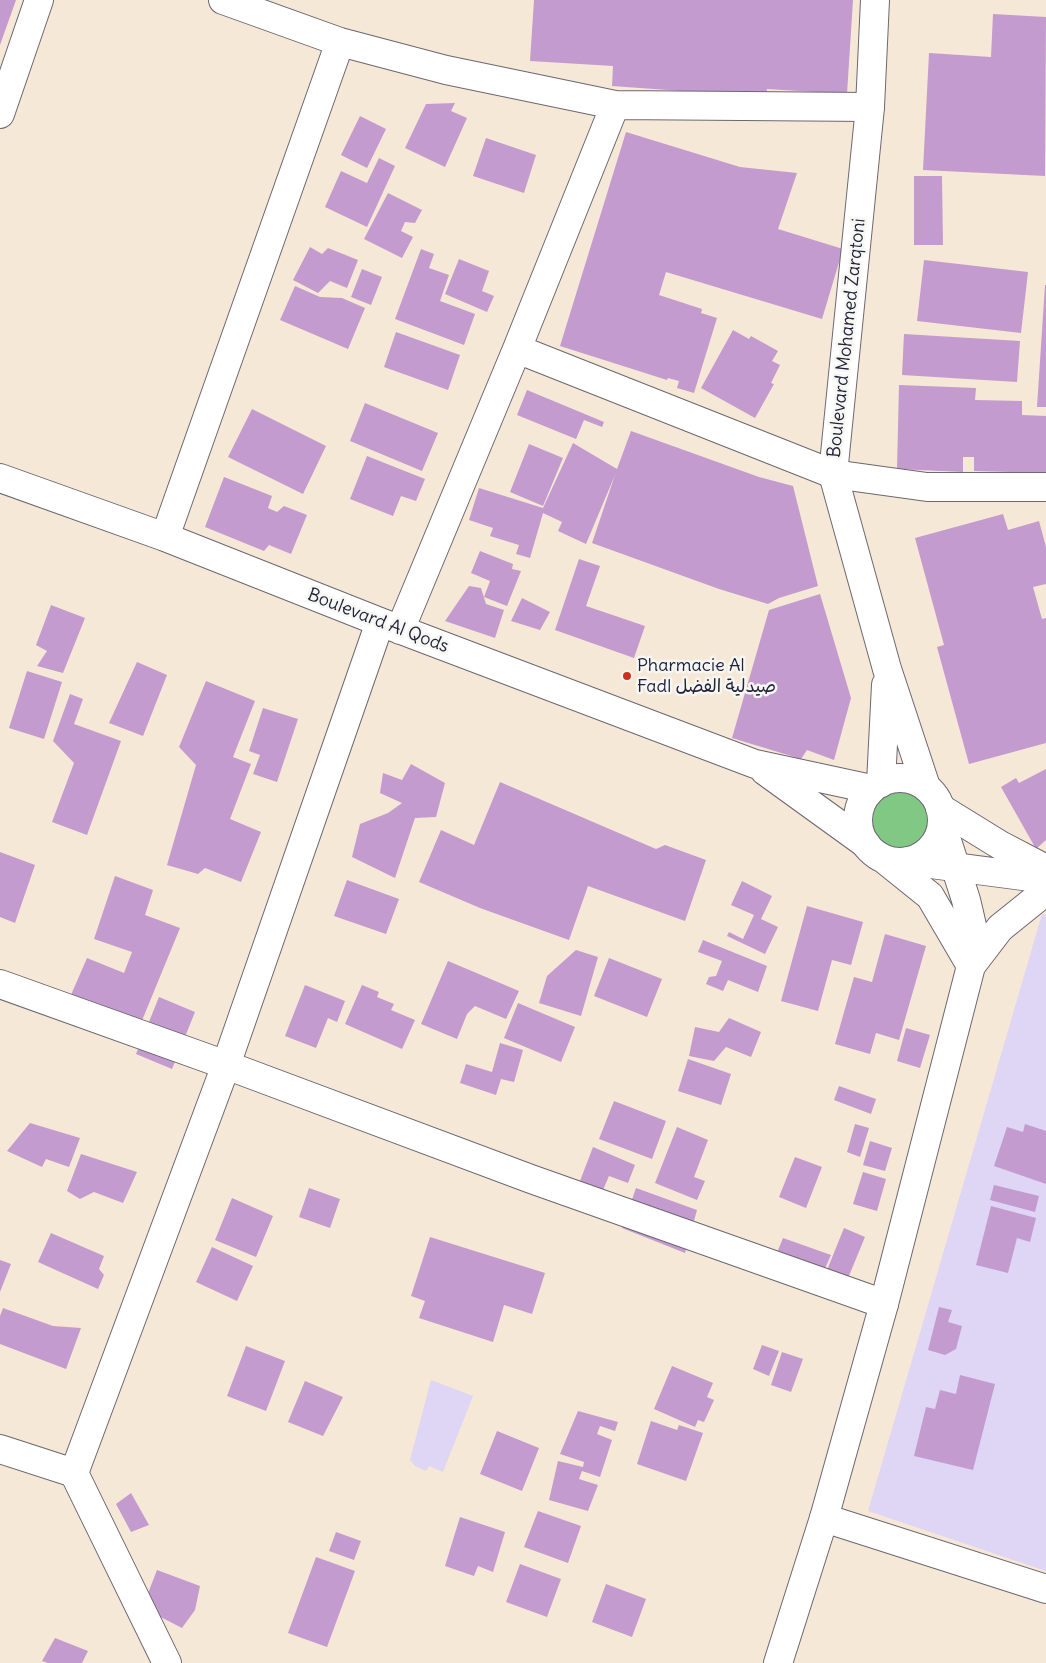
<!DOCTYPE html>
<meta charset="utf-8">
<style>
body{margin:0}
canvas{display:block;background:#f5e8d6}
</style>
<canvas width="1046" height="1663"></canvas>
<script>
const g = document.querySelector('canvas').getContext('2d');
g.lineJoin = 'round';
function paint(path, color) { g.fillStyle = color; g.fill(path, 'evenodd'); }
function trace(path, color, width, dash) { g.strokeStyle = color; g.lineWidth = width; g.lineCap = dash ? 'butt' : 'round'; g.setLineDash(dash || []); g.stroke(path); }
function drawText(font, color, halo, rows, align = 'center') {
  g.font = font + ' Delius,"Playpen Sans Arabic",sans-serif'; g.lineWidth = 5; g.setLineDash([]); g.textBaseline = 'middle'; g.strokeStyle = halo; g.fillStyle = color; for (const [text, x, y, turn = 0] of rows) {
    g.save(); g.translate(x, y); g.rotate((+turn || 0) * Math.PI / 180); g.textAlign = isNaN(turn) ? turn : align; if (halo) g.strokeText(text, 0, 0); g.fillText(text, 0, 0); g.restore();
  }
}
paint(new Path2D(`
 M 1042,914 L 1046,915 L 1046,1571 L 868,1511 Z
 M 431,1380 L 473,1396 L 443,1472 L 429,1466 L 426,1471 L 415,1466 L 410,1460 Z`), '#dfd5f5');
paint(new Path2D(`
 M869 819a31 31 0 1 1 62 0a31 31 0 1 1-62 0Z`), '#81c884');
paint(new Path2D(`
 M 0,0 L 16,0 L 0,45 Z
 M 534,0 L 853,0 L 847,94 L 767,89 L 766,97 L 612,86 L 613,66 L 530,61 Z
 M 993,14 L 1046,17 L 1045,176 L 923,170 L 929,53 L 991,57 Z
 M 455,103 L 451,111 L 467,118 L 445,167 L 405,148 L 426,104 Z
 M 360,116 L 386,129 L 367,168 L 341,155 Z
 M 626,132 L 740,167 L 797,173 L 778,229 L 843,249 L 822,319 L 666,272 L 659,295 L 702,309 L 701,313 L 717,318 L 694,393 L 677,388 L 679,381 L 668,378 L 667,380 L 560,346 Z
 M 486,138 L 536,155 L 524,193 L 473,176 Z
 M 379,158 L 395,166 L 367,227 L 325,207 L 341,171 L 367,183 Z
 M 914,176 L 942,176 L 943,245 L 914,245 Z
 M 388,193 L 422,210 L 415,223 L 405,222 L 401,231 L 413,237 L 402,258 L 364,239 Z
 M 310,247 L 322,254 L 328,248 L 358,260 L 347,288 L 330,281 L 318,293 L 293,280 Z
 M 421,249 L 434,254 L 429,268 L 449,275 L 440,301 L 475,314 L 464,345 L 395,319 Z
 M 459,259 L 489,271 L 482,291 L 494,296 L 487,312 L 445,294 Z
 M 924,260 L 1028,272 L 1021,333 L 917,321 Z
 M 362,269 L 382,277 L 371,305 L 351,297 Z
 M 1045,285 L 1046,285 L 1046,407 L 1037,407 Z
 M 295,286 L 320,297 L 342,298 L 365,308 L 348,349 L 280,320 Z
 M 733,330 L 749,339 L 751,336 L 778,351 L 772,361 L 780,365 L 771,383 L 774,384 L 755,418 L 701,388 Z
 M 396,332 L 460,355 L 448,390 L 384,367 Z
 M 904,334 L 1020,341 L 1017,382 L 902,375 Z
 M 899,385 L 976,388 L 975,400 L 1022,401 L 1022,415 L 1046,416 L 1046,473 L 974,471 L 974,457 L 963,457 L 963,472 L 897,469 Z
 M 527,390 L 604,422 L 602,427 L 584,420 L 576,439 L 517,415 Z
 M 365,403 L 438,433 L 422,471 L 350,441 Z
 M 252,409 L 326,446 L 303,494 L 228,457 Z
 M 631,431 L 759,477 L 793,486 L 818,586 L 779,598 L 768,604 L 719,589 L 592,543 L 615,475 L 586,544 L 558,531 L 562,522 L 543,513 L 530,558 L 516,554 L 519,545 L 490,536 L 493,528 L 469,520 L 479,488 L 543,508 L 573,443 L 617,469 Z
 M 529,444 L 563,458 L 543,506 L 510,492 Z
 M 367,456 L 425,479 L 416,501 L 401,496 L 393,516 L 350,499 Z
 M 224,477 L 272,496 L 268,508 L 277,512 L 284,506 L 307,515 L 291,554 L 269,545 L 264,551 L 205,527 Z
 M 1003,514 L 1008,530 L 1039,521 L 1046,547 L 1046,584 L 1033,587 L 1042,619 L 1046,618 L 1046,743 L 969,764 L 937,647 L 944,645 L 915,538 Z
 M 480,551 L 513,564 L 512,569 L 521,571 L 507,606 L 484,597 L 490,581 L 471,573 Z
 M 579,559 L 600,566 L 586,606 L 645,626 L 634,658 L 555,630 Z
 M 469,586 L 481,588 L 486,604 L 504,610 L 495,638 L 445,621 Z
 M 820,594 L 851,698 L 834,760 L 807,750 L 801,759 L 732,738 L 769,610 Z
 M 522,598 L 550,612 L 540,630 L 511,621 Z
 M 51,605 L 85,618 L 63,673 L 37,666 L 47,651 L 36,645 Z
 M 137,662 L 167,675 L 143,736 L 109,723 Z
 M 27,671 L 62,682 L 44,739 L 9,728 Z
 M 206,681 L 255,701 L 233,757 L 251,764 L 230,819 L 261,832 L 241,882 L 205,868 L 198,874 L 167,865 L 196,765 L 179,747 Z
 M 70,694 L 83,699 L 74,724 L 121,741 L 87,835 L 52,822 L 74,763 L 53,741 Z
 M 263,708 L 298,719 L 277,782 L 253,774 L 260,755 L 249,751 Z
 M 411,764 L 445,783 L 436,817 L 415,818 L 395,878 L 352,857 L 360,824 L 388,813 L 402,803 L 380,793 L 383,773 L 402,780 Z
 M 1046,769 L 1046,840 L 1036,849 L 1001,787 L 1016,778 L 1019,783 Z
 M 500,782 L 656,849 L 665,845 L 706,860 L 685,921 L 588,886 L 569,940 L 480,908 L 419,882 L 441,830 L 474,845 Z
 M 0,852 L 35,865 L 15,923 L 0,917 Z
 M 115,876 L 153,890 L 145,915 L 180,928 L 134,1040 L 64,1011 L 87,958 L 124,973 L 132,952 L 94,939 Z
 M 347,880 L 399,899 L 386,934 L 334,916 Z
 M 742,881 L 772,896 L 761,919 L 778,927 L 765,954 L 727,936 L 729,932 L 743,939 L 754,915 L 731,905 Z
 M 807,906 L 863,922 L 851,965 L 832,960 L 818,1011 L 781,1001 Z
 M 885,934 L 926,946 L 899,1040 L 876,1033 L 870,1054 L 835,1044 L 854,977 L 872,982 Z
 M 703,940 L 767,966 L 758,992 L 728,980 L 723,991 L 706,984 L 709,977 L 716,976 L 722,961 L 698,952 Z
 M 576,950 L 598,957 L 581,1016 L 539,1003 L 547,976 Z
 M 609,958 L 662,979 L 647,1017 L 594,996 Z
 M 448,961 L 519,991 L 506,1019 L 475,1006 L 467,1014 L 457,1039 L 421,1024 Z
 M 305,985 L 345,1001 L 337,1022 L 328,1018 L 316,1048 L 285,1036 Z
 M 362,985 L 379,992 L 377,997 L 394,1004 L 391,1010 L 415,1020 L 402,1049 L 345,1024 Z
 M 159,997 L 195,1012 L 172,1069 L 136,1054 Z
 M 518,1003 L 575,1027 L 561,1062 L 504,1038 Z
 M 729,1018 L 761,1032 L 751,1057 L 726,1047 L 714,1061 L 689,1056 L 695,1027 L 719,1032 Z
 M 906,1028 L 930,1035 L 920,1068 L 897,1061 Z
 M 500,1043 L 523,1050 L 514,1082 L 501,1079 L 496,1095 L 460,1083 L 466,1064 L 492,1072 Z
 M 688,1059 L 731,1074 L 721,1105 L 678,1091 Z
 M 839,1086 L 876,1099 L 871,1114 L 834,1100 Z
 M 614,1101 L 666,1121 L 652,1159 L 599,1139 Z
 M 30,1123 L 80,1138 L 69,1167 L 46,1159 L 42,1167 L 7,1151 Z
 M 855,1124 L 869,1128 L 860,1157 L 847,1152 Z
 M 1025,1124 L 1046,1131 L 1046,1184 L 994,1166 L 1007,1127 L 1023,1132 Z
 M 677,1127 L 708,1140 L 694,1177 L 705,1181 L 697,1200 L 655,1183 Z
 M 870,1141 L 892,1148 L 885,1171 L 863,1165 Z
 M 593,1147 L 635,1165 L 628,1183 L 609,1176 L 603,1190 L 580,1181 Z
 M 81,1154 L 137,1172 L 123,1203 L 94,1192 L 80,1199 L 67,1191 Z
 M 795,1157 L 822,1167 L 806,1208 L 779,1197 Z
 M 863,1172 L 886,1179 L 877,1211 L 853,1204 Z
 M 994,1185 L 1039,1196 L 1035,1212 L 990,1200 Z
 M 309,1188 L 340,1199 L 330,1228 L 299,1217 Z
 M 636,1188 L 697,1210 L 685,1253 L 622,1228 Z
 M 232,1198 L 273,1216 L 256,1257 L 215,1240 Z
 M 991,1206 L 1036,1218 L 1030,1242 L 1017,1238 L 1008,1273 L 976,1265 Z
 M 844,1228 L 865,1237 L 846,1283 L 825,1275 Z
 M 51,1233 L 104,1256 L 99,1269 L 104,1275 L 98,1289 L 38,1262 Z
 M 430,1237 L 545,1273 L 532,1314 L 504,1305 L 493,1342 L 419,1318 L 425,1301 L 411,1296 Z
 M 783,1238 L 831,1255 L 819,1282 L 772,1265 Z
 M 212,1247 L 253,1266 L 237,1301 L 196,1282 Z
 M 0,1260 L 11,1264 L 0,1292 Z
 M 939,1307 L 952,1310 L 948,1322 L 962,1326 L 956,1349 L 945,1355 L 928,1350 Z
 M 3,1308 L 53,1326 L 81,1328 L 66,1369 L 0,1344 L 0,1316 Z
 M 762,1345 L 779,1351 L 769,1376 L 753,1369 Z
 M 246,1346 L 285,1361 L 266,1411 L 227,1396 Z
 M 782,1352 L 803,1359 L 791,1392 L 771,1385 Z
 M 672,1366 L 713,1383 L 707,1397 L 714,1400 L 704,1422 L 698,1420 L 695,1427 L 654,1409 Z
 M 960,1375 L 995,1384 L 973,1470 L 914,1456 L 926,1407 L 935,1409 L 940,1390 L 956,1394 Z
 M 305,1381 L 343,1397 L 323,1436 L 288,1422 Z
 M 578,1411 L 618,1422 L 615,1431 L 600,1426 L 597,1434 L 612,1440 L 600,1477 L 582,1471 L 579,1479 L 598,1485 L 588,1511 L 549,1500 L 558,1461 L 583,1467 L 584,1462 L 560,1454 Z
 M 651,1421 L 677,1430 L 679,1425 L 703,1433 L 686,1481 L 637,1464 Z
 M 497,1431 L 539,1448 L 522,1491 L 480,1474 Z
 M 131,1493 L 149,1525 L 131,1532 L 116,1504 Z
 M 538,1511 L 581,1526 L 568,1563 L 524,1547 Z
 M 460,1517 L 505,1532 L 493,1572 L 478,1566 L 474,1576 L 445,1566 Z
 M 336,1532 L 361,1541 L 354,1560 L 329,1551 Z
 M 316,1557 L 355,1571 L 327,1647 L 288,1633 Z
 M 520,1564 L 561,1579 L 547,1617 L 506,1602 Z
 M 157,1570 L 200,1586 L 195,1610 L 182,1628 L 151,1612 L 145,1601 Z
 M 606,1584 L 646,1599 L 632,1637 L 592,1622 Z
 M 55,1638 L 88,1651 L 82,1663 L 48,1663 L 42,1661 Z`), '#c49bcf');
const minor = new Path2D(`
 M 223,0 L 340,42 L 446,70 L 615,105 L 870,107
 M 0,114 L 39,0
 M 517,349 L 833,474 L 927,487 L 1046,487
 M 0,478 L 165,537 L 380,622 L 755,764 L 871,789
 M 165,537 L 340,42
 M 400,630 L 517,349 L 615,105
 M 765,771 L 866,844
 M 940,808 L 1000,845 L 1046,869
 M 908,861 L 1046,879
 M 0,984 L 226,1065 L 531,1179 L 884,1304
 M 0,1449 L 74,1473 L 226,1065 L 380,622
 M 74,1473 L 167,1663
 M 824,1518 L 1046,1589`);
const tertiary = new Path2D(`
 M 875,0 L 870,107 L 833,474 L 887,669 L 926,787
 M858 820a42 42 0 1 1 84 0a42 42 0 1 1-84 0Z
 M 881,783 L 886,685
 M 884,859 L 930,896 L 971,966
 M 971,966 L 1000,928 L 1046,891
 M 778,1663 L 824,1518 L 884,1304 L 971,966 L 973,930 L 966,900 L 942,825`);
trace(minor, '#6c6771', 30);
trace(tertiary, '#6c6771', 30);
trace(minor, '#fff', 28);
trace(tertiary, '#fff', 28);
for (const [x, y, r, color] of [
 [627,676,5,"#c8321e"]
]) { const dot = new Path2D(); dot.arc(x, y, r, 0, 2 * Math.PI); g.fillStyle = color; g.fill(dot); trace(dot, '#f6f6f2', 2); }
drawText('18px', '#22223b', '#f6f6f2', [
 ["Boulevard Mohamed Zarqtoni",847,338,-84],
 ["Boulevard Al Qods",378,621,21]
]);
drawText('18px', '#22223b', '#f6f6f2', [
 ["Pharmacie Al",637,666],
 ["Fadl صيدلية الفضل",637,687]
], 'left');
</script>
